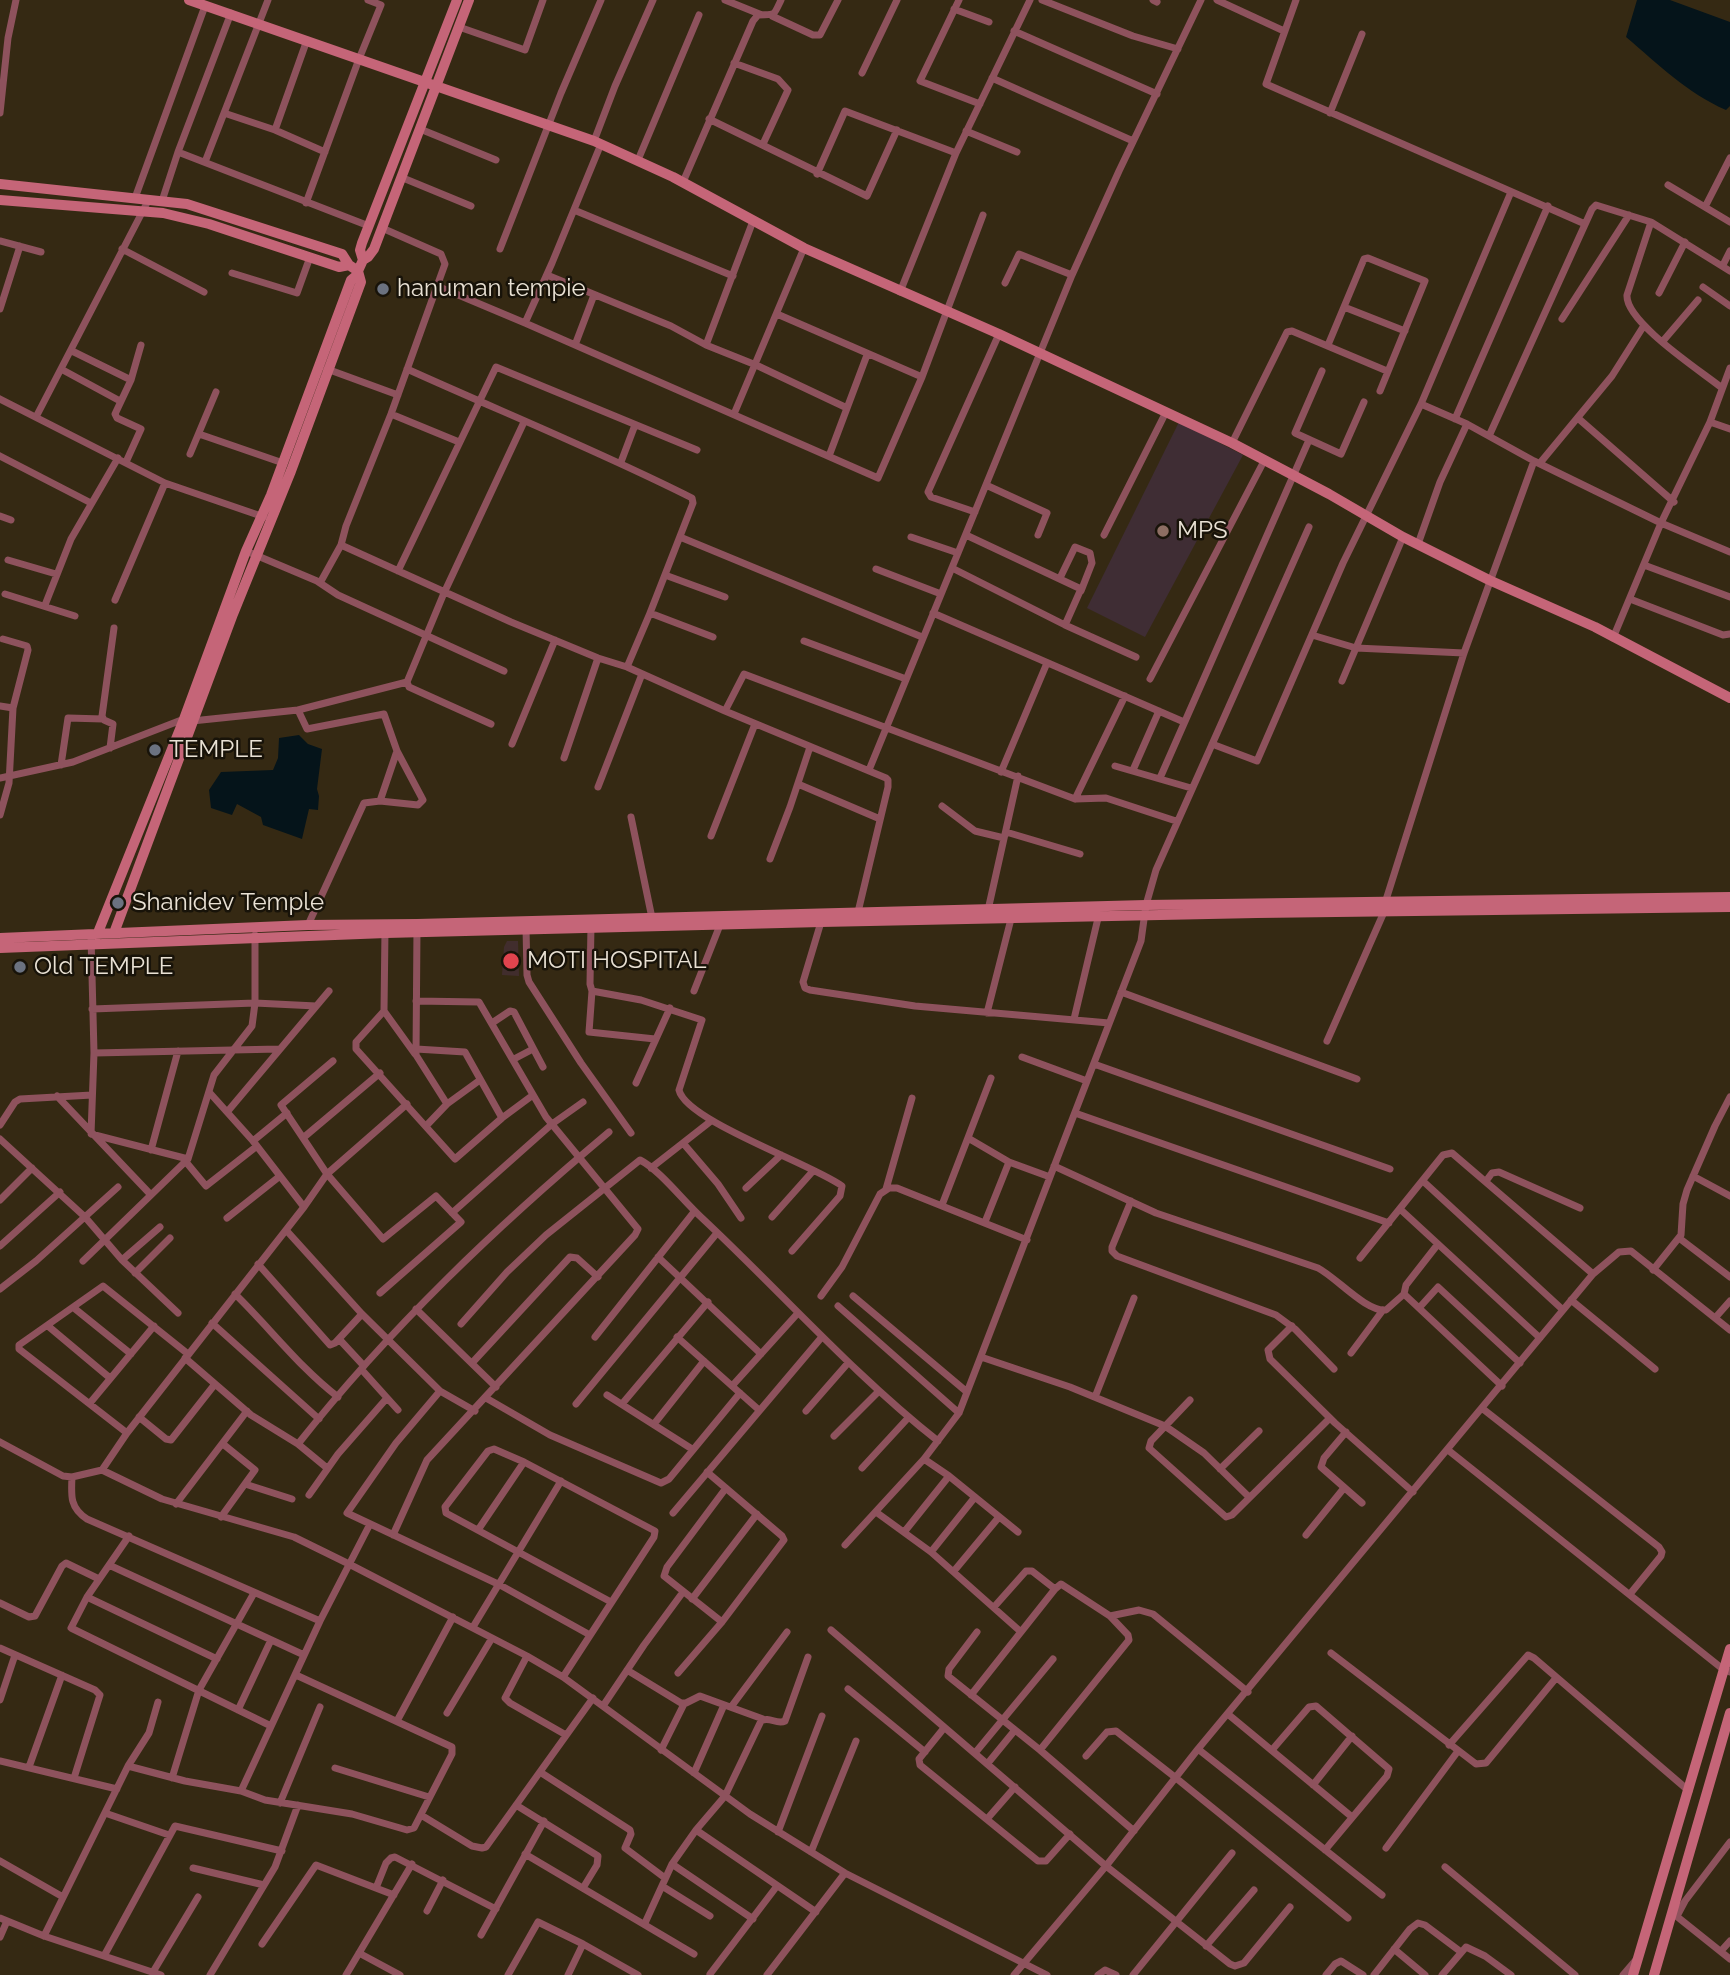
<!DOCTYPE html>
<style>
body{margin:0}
canvas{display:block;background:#352913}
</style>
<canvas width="1730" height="1975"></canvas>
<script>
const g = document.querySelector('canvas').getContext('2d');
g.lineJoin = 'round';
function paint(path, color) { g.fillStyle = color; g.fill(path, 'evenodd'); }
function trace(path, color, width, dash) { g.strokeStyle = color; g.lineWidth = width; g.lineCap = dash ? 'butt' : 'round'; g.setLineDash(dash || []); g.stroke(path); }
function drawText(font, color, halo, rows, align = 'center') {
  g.font = font + ' Raleway,sans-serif'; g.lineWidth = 5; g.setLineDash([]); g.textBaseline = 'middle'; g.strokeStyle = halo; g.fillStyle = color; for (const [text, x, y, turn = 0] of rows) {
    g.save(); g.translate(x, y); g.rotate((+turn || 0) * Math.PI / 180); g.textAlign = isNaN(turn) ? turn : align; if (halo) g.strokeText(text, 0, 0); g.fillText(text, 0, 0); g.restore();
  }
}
paint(new Path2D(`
 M 1179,422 L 1243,455 L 1145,637 L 1087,608 Z`), '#3f2d34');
paint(new Path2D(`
 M 507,941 L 518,941 L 519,976 L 502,975 L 504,947 Z`), '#412d2d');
paint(new Path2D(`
 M 1637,0 L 1670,0 L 1730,22 L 1730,106 L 1726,110 C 1687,93 1658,64 1626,37 Z
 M 299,735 L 308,744 L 322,749 L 317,789 L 319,796 L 318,810 L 309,809 L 302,839 L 263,825 L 261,817 L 237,804 L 232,815 L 211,808 L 209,790 L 221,772 L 273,770 L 278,758 L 279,738 Z`), '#05141a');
trace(new Path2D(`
 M 725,0 L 762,15
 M 959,0 L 920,81 L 980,104
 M 1042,0 L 1133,36 L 1178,49
 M 1153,0 L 1157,2
 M 1217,0 L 1284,31
 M 1296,0 L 1266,84 L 1585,224
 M 954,9 L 989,22
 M 772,16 L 813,35 L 820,35 L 838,0
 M 459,27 L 525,50 L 543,0
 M 1014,31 L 1157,94
 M 734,63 L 778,79 L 788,90 L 763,144
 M 862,73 L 897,0
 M 992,78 L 1133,141
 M 0,113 L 8,38 L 16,0
 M 224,113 L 275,130 L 325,152
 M 1330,113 L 1362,34
 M 709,119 L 867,196 L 897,130
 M 420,129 L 496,160
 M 275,130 L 307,40
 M 966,131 L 1017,152
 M 594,141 L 615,86 L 653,0
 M 178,152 L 369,226
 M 638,160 L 699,15
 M 205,162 L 268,0
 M 817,174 L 845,111 L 956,153
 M 403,178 L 471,206
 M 683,182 L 753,21 L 758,15 C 776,14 773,17 781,0
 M 1668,185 L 1730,222
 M 135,198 L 205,6
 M 162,201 L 178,152 L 231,13
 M 306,203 L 359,59 L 381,5 L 368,0
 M 1705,207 L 1730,158
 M 574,210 L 733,276
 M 1651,222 L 1627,295 C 1625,322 1701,371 1722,388
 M 0,241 L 41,252
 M 122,249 L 204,292
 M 500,249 L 561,93 L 601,0
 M 1723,265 L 1730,251
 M 232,273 L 297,293 L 310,257
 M 547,275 L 671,326 L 706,345 L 756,365 L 847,408
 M 1005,283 L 1019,254 L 1072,275
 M 437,286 L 525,323 L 878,478 L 922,377 L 983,215
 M 1703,287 L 1730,306
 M 900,292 L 956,153 L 1030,0
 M 1659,293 L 1685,242
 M 1344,307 L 1405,331
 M 0,309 L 20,246
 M 777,314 L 922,377
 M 1562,319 L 1629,215
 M 525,323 L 552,263 L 601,144
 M 1663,341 L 1698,300
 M 575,345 L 594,295
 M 706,345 L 753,221
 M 1328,345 L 1364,259 L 1368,258 L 1425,281 L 1380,391
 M 72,351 L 131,380
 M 61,369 L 120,401
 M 327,369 L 398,395
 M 407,369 C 502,412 599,451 692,498 L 693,503 L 650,613 L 627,667
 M 1322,371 L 1295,433 L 1341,454 L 1364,402
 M 0,399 L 165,483 L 264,517
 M 1421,404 L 1467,424 L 1534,461 L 1661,523 L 1730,552
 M 391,414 L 459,442
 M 734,414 L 804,248
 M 36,417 L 149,199
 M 1455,419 L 1548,206
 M 1579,419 L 1674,502
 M 1710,422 L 1730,429
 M 199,434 L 283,463
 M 1489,436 L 1592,209 L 1596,205 L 1651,222 L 1730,271
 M 1232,443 L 1287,332 L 1292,331 L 1387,371
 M 190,454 L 216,392
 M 0,456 L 91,503
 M 829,456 L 867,355
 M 126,462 L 141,429 L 117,418 L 115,414 L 131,380 L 141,345
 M 621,462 L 635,425
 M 1540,463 L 1612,376 L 1643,327
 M 986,485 L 1047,513 L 1038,535
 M 975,512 L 931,497 L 928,492 L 999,334
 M 0,516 L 11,520
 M 966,535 L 1081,589 L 1065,625
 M 1104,535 L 1166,412
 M 680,537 L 922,637
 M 911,537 L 958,553
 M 1418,544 L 1440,482 L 1467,424
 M 341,545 L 346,526 L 391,414 L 445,264 L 441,254 L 382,228
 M 246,551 L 317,581 L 338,595 L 504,671
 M 8,560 L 56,574
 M 1644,565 L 1730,597
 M 952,568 L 1065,625 L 1136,657
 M 876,569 L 941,594
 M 398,571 L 496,367 L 697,450
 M 665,575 L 725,597
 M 1060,578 L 1075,547 L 1090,553 L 1092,563 L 1081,591
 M 320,583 L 341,545 L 511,622 L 598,658 L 627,667 L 725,711 L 886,778 L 888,780 L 888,787 L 858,912
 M 5,594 L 75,616
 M 1630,599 L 1723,635 L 1730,634
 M 115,600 L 165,483
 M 45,605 L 71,539 L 118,458
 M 650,613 L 713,637
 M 933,613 L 1184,722
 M 1312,635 L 1356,648 L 1464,653
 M 1613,638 L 1661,523 L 1710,422 L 1730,368
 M 804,641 L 906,679
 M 1150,679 L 1264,461
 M 1342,681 L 1403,537
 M 407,682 L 444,593 L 524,422
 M 407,682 L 409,687 L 491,724
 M 0,706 L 13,708 L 28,650 L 27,646 L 3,639
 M 298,710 L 407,682
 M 725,711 L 744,674 L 1075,799 L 1106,798 L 1176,821
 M 512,744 L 555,640
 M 1212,744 L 1257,761 L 1343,563 L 1421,404 L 1511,192
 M 110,748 L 113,724 L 104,720 L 102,716 L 114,628
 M 564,758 L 598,658
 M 61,765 L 68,718 L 103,719
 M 1115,766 L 1191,788
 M 869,770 L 1072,275 L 1119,171 L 1201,0
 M 1133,770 L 1159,711
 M 1001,772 L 1047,663
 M 0,778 L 73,762 L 184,719 L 192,721 L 298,710 L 307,729 L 384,714 L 397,751 L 380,801 L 364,803 L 308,925
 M 1160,778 L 1309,440
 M 798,784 L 880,819
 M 598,787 L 642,674
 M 1075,799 L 1125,696
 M 380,801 L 418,805 L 423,800 L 397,751
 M 942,806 L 975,831 L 1004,838
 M 0,815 L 9,783 L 13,708
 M 631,817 L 652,918
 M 1006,832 L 1080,854
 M 711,836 L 755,724
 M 770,859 L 790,807 L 810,747
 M 988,910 L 1018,776
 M 821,922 L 803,982 L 805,988 L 810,990 L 915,1006 L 1109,1023
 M 591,925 L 590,984 L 592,991 L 641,1000 L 702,1020 L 679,1090 C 686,1121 812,1164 842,1186 L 840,1196 L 792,1251
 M 526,927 L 527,975 L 529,982 L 581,1063 L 631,1133
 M 417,928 L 416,1055 L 447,1104
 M 385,930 L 384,1011 L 415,1054
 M 91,936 L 94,1053 L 91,1134 L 188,1159
 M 592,991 L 589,1032 L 655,1039
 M 694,991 L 720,925
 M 1121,992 L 1357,1079
 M 92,1009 L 255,1003 L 316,1006
 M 384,1011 L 356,1042 L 356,1049 L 455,1159 L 502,1118 L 533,1095
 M 987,1013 L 1011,919
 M 1074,1019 L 1099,914
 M 492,1023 L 510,1011 L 514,1012 L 543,1067
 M 1327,1041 L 1384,912 L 1385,903 L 1464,653 L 1534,461
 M 416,1049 L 465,1052 L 502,1118
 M 94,1053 L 279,1049
 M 1022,1057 L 1087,1081
 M 514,1059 L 533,1049
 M 333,1061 L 281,1105 L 327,1174 L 383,1239 L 436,1196 L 461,1222 L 380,1293
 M 1094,1064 L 1390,1169
 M 636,1083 L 670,1008
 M 209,1092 L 253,1141 L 304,1207
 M 57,1096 L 151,1195
 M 228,1111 L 329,991
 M 1075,1113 L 1389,1223
 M 0,1125 L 15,1102 L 20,1099 L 92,1095
 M 426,1126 L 447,1104 L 480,1080
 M 303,1138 L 380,1073
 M 968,1138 L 1009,1162 L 1050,1177
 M 0,1139 L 85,1217 L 122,1260 L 178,1313
 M 253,1141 L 287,1113
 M 683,1143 L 718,1184 L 741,1218
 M 151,1150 L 178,1051
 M 186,1162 L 206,1186 L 257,1146
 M 1054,1166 L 1156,1213 L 1318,1268 C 1337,1278 1366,1312 1386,1310 L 1404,1294
 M 651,1168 L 711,1121
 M 1693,1176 L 1730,1196
 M 1486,1181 L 1492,1173 L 1499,1172 L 1580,1208
 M 1424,1182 L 1563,1310
 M 746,1188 L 781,1155
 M 886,1189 L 912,1098
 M 0,1200 L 32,1168
 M 1131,1201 L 1112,1247 L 1112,1251 L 1117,1256 L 1276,1315 L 1295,1329 L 1334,1369
 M 942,1205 L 991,1078
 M 1400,1209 L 1540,1338
 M 452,1213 L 552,1124 L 583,1102
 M 772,1217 L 813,1171
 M 227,1218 L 280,1176
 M 985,1222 L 1009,1162
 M 286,1230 L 362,1314 L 440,1391 L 475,1411
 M 1679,1238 L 1730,1277
 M 1438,1244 L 1406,1285 L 1404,1294 L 1502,1386
 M 0,1246 L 60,1192
 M 658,1257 L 761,1354
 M 1360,1258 L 1443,1155 L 1452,1153 L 1593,1274
 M 122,1260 L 160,1227
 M 83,1261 L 188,1159 L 214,1075 L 252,1026 L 255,1003 L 255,935
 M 258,1264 L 330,1345 L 335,1343 L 362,1314
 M 1653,1270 L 1681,1235 L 1683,1204 L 1687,1190 L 1715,1126 L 1730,1097
 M 135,1273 L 170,1238
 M 0,1289 L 36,1261 L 118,1187
 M 235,1294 C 270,1328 299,1367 338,1397
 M 821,1296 L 842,1267 L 880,1194 L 889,1188 L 897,1188 L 1027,1240
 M 853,1296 L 967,1392
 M 1571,1300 L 1655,1369
 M 838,1306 L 959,1413
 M 74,1308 L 131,1354
 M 1419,1308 L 1438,1287 L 1520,1363
 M 416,1309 L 496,1387
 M 1715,1318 L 1730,1301
 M 212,1323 L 319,1419
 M 461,1324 L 507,1272 L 546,1235 L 640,1160 C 660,1170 684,1202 702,1218 C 781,1292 853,1374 938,1441
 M 48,1326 L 110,1378
 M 1292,1326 L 1268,1350 L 1270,1359 L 1335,1423 L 1413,1492
 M 595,1337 L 694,1212
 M 677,1337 L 759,1410
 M 339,1339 L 364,1366
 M 1351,1353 L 1383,1310
 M 981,1357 L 1070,1387 L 1165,1426 L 1204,1453 L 1249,1497
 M 185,1358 L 251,1415 L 298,1444 L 327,1468
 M 472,1363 L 570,1257 L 577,1258 L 598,1277
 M 362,1370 L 398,1410
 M 732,1386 L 798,1313
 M 440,1391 L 396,1443 L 347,1513 L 500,1585 L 590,1635
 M 607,1395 L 692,1449
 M 1095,1397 L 1134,1298
 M 486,1398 L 550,1435 L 661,1483 L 669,1479 L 740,1393
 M 1190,1400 L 1151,1441 L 1149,1448 L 1226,1517 L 1232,1515 L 1330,1418
 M 90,1403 L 154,1326
 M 576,1404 L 717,1233
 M 622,1404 L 708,1302
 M 1483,1409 L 1659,1547 L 1662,1552 L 1661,1556 L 1630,1594
 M 806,1411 L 848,1363
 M 139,1417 L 166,1439 L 171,1440 L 215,1384
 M 654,1424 L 704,1361
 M 1346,1432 L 1324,1458 L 1321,1467 L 1362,1503
 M 127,1433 L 19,1349 L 19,1345 L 103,1286 L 188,1354
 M 834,1436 L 879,1391
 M 0,1442 L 63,1476 L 72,1477 L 102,1470 L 162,1499 L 294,1537 L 349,1564 L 527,1656 L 563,1677 L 750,1814 L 845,1873 L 1047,1975
 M 298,1444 C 390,1328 496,1227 609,1132
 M 1448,1450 L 1724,1670 L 1730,1672
 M 924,1459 L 949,1476 L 1018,1532
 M 862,1468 L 908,1418
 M 1220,1469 L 1259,1431
 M 102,1470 L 127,1433 L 304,1207 L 327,1174 L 407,1104
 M 72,1477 C 71,1496 70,1508 87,1519 L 320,1621
 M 245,1484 L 292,1499
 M 309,1495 L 338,1454 L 387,1398
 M 176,1504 L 247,1411
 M 876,1512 L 931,1552 L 1021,1632
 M 673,1513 L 821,1338
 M 221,1517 L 255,1470 L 223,1444
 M 478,1530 L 524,1462
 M 905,1531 L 949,1476
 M 393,1535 L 427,1460 L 635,1235 L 638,1229 L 546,1117 L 479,1002 L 416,1001
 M 1306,1535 L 1344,1488
 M 129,1536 L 87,1597 L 71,1628 L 271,1726
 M 845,1545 L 924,1459 L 959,1413 L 1141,941 L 1146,905 L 1156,870 L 1309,527
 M 931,1552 L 975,1497
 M 109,1565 L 304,1655
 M 954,1571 L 999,1517
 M 87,1597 L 217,1659
 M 692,1599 L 757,1514
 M 0,1603 L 29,1617 L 35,1616 L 62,1566 L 66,1563 L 99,1579
 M 994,1607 L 1026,1571 L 1032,1571 L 1055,1589
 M 722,1622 L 664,1576 L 667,1567 L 726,1488
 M 473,1627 L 561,1481
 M 831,1630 L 1106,1866 L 1230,1964 L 1235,1966 L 1244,1963 L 1290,1907
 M 977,1632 L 949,1669 L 948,1676 L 1040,1750 L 1134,1831
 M 0,1648 L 95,1690 L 100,1695 L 74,1778
 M 1331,1653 L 1476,1764 L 1486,1763 L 1556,1678
 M 527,1656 L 505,1698 L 510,1703 L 566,1735
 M 627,1670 L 681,1703 L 686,1703 L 700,1696 L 763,1719
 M 678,1673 L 722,1622 L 784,1540 L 782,1536 L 707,1472
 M 563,1677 L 654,1537 L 655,1531 L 524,1462 L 494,1449 L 488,1451 L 445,1507 L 446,1513 L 611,1602
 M 848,1689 L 925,1752
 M 971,1695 L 1055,1589 L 1061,1584 L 1110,1616 L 1139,1610 L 1153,1614 L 1248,1692
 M 0,1700 L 15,1655
 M 603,1706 L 644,1645 L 683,1592
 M 731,1707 L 787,1632
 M 238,1710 L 271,1640
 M 447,1713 L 492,1638
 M 1229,1715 L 1352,1817
 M 397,1721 L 453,1617
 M 944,1728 L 919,1759 L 920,1765 L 1038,1861 L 1046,1861 L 1070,1834
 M 1449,1745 L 1528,1655 L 1534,1658 L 1689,1791
 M 1198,1749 L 1382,1895
 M 661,1750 L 684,1704
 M 1040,1750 L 1129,1640 L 1128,1635 L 1110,1616
 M 1272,1750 L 1309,1707 L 1316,1706 L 1389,1769 L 1387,1776 L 1325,1850
 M 975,1753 L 1053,1659
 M 1086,1756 L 1107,1732 L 1116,1731 L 1176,1778 L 1348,1918
 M 0,1761 L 117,1789
 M 988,1763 L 1015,1730
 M 128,1766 L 185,1781 L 241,1791 L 265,1800 L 352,1814 L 407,1830 L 414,1828 L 452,1754 L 452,1747 L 296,1675
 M 29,1767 L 62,1675
 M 335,1768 L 429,1797
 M 540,1772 L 630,1830 L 631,1834 L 625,1848 L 665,1878
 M 694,1773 L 724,1705
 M 172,1778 L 199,1690 L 254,1593
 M 1313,1785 L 1352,1736
 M 241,1791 L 320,1621 L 370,1524
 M 280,1803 L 320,1707
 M 516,1805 L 598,1856 L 597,1865 L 583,1888
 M 105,1813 L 169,1835
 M 421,1815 L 472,1846 L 482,1848 L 486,1847 L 593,1698
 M 987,1819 L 1015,1787
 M 696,1830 L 816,1912
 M 778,1832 L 822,1716
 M 1386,1848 L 1458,1751
 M 811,1852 L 856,1741
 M 525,1854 L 694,1954
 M 0,1861 L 63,1897
 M 672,1864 L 753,1919
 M 1445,1867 L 1575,1975
 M 193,1868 L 264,1885
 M 662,1886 L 710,1916
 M 376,1888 L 386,1863 L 391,1858 L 395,1857 L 496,1909
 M 427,1911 L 443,1880
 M 1675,1915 L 1730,1959
 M 1677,1916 L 1685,1901 L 1730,1842
 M 0,1918 L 44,1936 L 161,1975
 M 645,1923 L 672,1864 L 696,1830 L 725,1796 L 761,1721 C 769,1716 777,1725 785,1721 L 808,1657
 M 481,1935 L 544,1821
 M 44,1936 L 128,1766 L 149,1733 L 158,1702
 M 0,1937 L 7,1921
 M 262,1944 L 316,1865 L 394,1895
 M 1206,1946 L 1254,1890
 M 1394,1949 L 1425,1975
 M 1721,1951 L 1730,1941
 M 359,1953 L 400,1975
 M 104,1956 L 175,1826 L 282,1851
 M 153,1972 L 198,1897
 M 710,1974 L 777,1886
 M 210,1975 L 275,1867 L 298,1805
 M 346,1975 L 412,1864
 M 508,1975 L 538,1922 L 583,1944 L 638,1975
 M 568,1975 L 583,1944
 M 767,1975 L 845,1873
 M 1014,1975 L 1106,1866 L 1198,1749 L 1593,1274 L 1619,1252 L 1631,1251 L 1730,1330
 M 1098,1975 L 1105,1970 L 1116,1975
 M 1133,1975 L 1232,1853
 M 1326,1975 L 1335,1964 L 1341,1961 L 1363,1975
 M 1374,1975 L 1410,1929 L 1418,1923 L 1425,1925 L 1461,1952
 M 1442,1975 L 1466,1947 L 1485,1956 L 1511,1975
 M 1623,1975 L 1635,1961`), '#8e525d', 7);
trace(new Path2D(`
 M 189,0 L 594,141 L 673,177 L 804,248 L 999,334 L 1232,443 L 1329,494 L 1403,537 L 1489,580 L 1595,627 L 1730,698
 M 0,184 L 187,204 L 342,254 L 349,265 L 358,271 L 361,282 L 291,471 L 233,614 L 114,933
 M 0,200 L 163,213 L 209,224 L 339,267 L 349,265
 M 363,260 L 360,250 L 362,243 L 457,0
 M 358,271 L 363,260 L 368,257 L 374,249 L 469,0
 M 97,935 L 184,719 L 246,551 L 271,495 L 351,280 L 357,275
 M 0,938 L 308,925 L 417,924 L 1146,905 L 1730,897
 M 0,948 L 386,933 L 821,922 L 1257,913 L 1730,907
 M 1633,1975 L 1730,1649
 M 1654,1975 L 1730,1713`), '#c56578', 10);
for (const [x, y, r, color] of [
 [383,289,7,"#6b7280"],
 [1163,531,7,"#8d6e63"],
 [155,750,7,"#6b7280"],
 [118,903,7,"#6b7280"],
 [511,961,9,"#e0444e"],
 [20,967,7,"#6b7280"]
]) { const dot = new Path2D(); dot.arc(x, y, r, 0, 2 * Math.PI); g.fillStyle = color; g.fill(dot); trace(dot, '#181309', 2.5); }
drawText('24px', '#e9e1d4', '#181309', [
 ["hanuman tempie",397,289],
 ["MPS",1177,531],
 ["TEMPLE",169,750],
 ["Shanidev Temple",132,903],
 ["MOTI HOSPITAL",527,961],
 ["Old TEMPLE",34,967]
], 'left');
</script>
